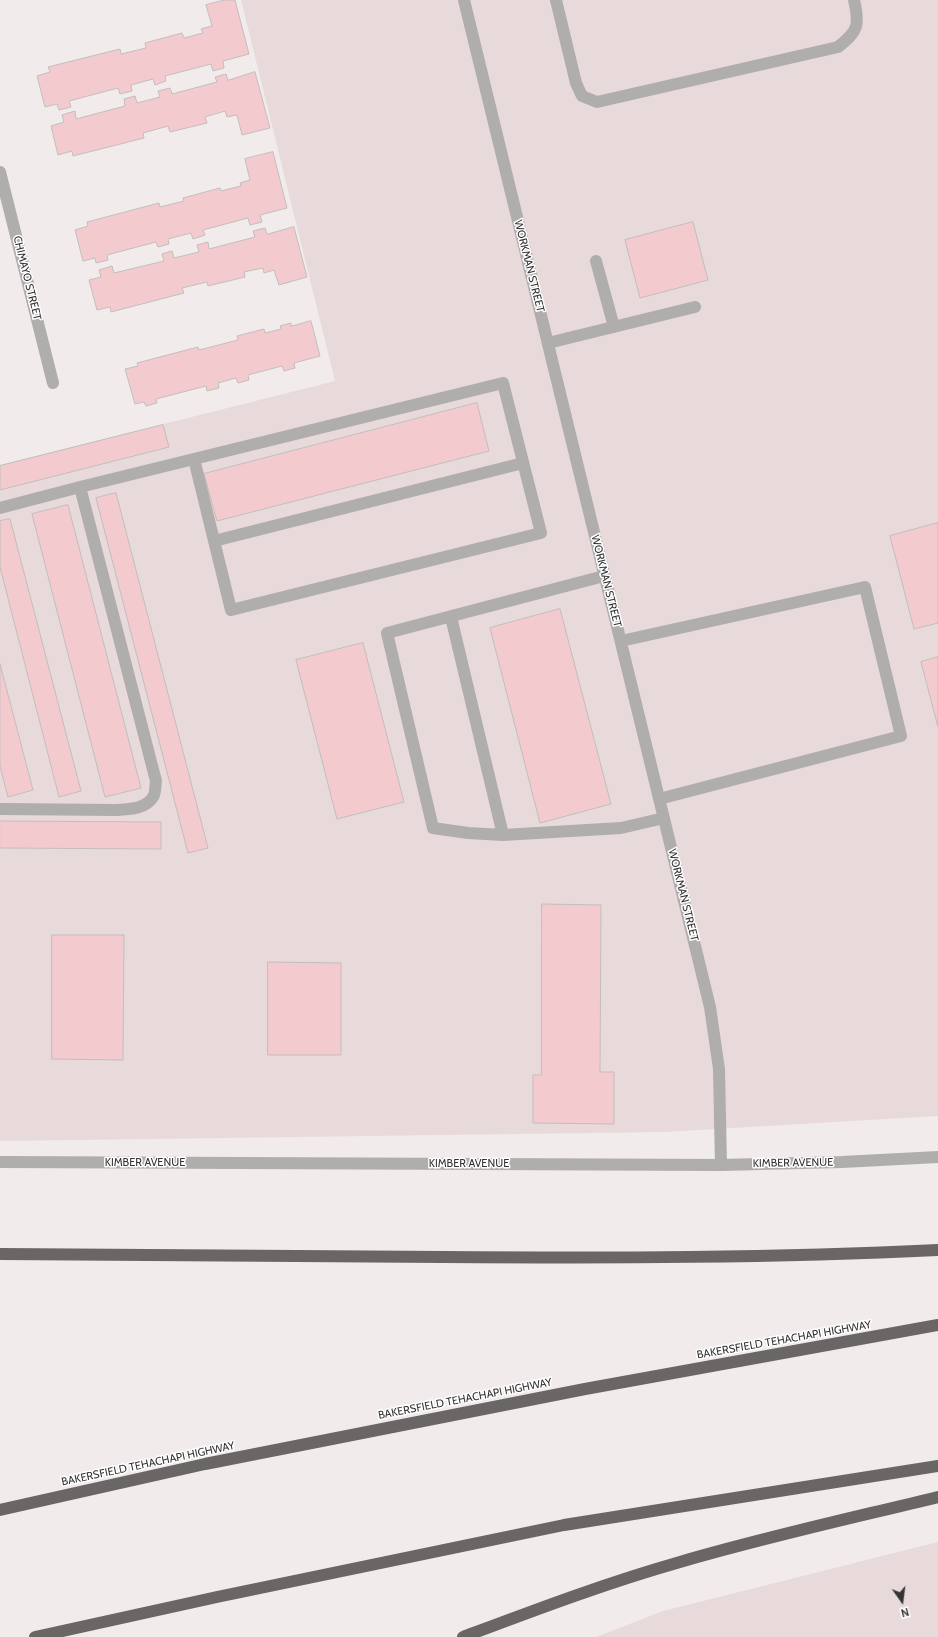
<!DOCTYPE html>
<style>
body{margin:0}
#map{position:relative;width:938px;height:1637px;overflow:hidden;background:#f1ebeb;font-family:Cabin,sans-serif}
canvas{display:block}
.north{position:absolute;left:882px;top:1581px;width:40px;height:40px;-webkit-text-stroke:3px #fff;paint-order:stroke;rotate:166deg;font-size:11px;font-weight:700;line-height:16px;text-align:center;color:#343232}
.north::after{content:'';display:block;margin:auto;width:14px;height:18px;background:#343232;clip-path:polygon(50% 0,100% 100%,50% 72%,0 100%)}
</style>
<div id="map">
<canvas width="938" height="1637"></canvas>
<div class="north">N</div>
</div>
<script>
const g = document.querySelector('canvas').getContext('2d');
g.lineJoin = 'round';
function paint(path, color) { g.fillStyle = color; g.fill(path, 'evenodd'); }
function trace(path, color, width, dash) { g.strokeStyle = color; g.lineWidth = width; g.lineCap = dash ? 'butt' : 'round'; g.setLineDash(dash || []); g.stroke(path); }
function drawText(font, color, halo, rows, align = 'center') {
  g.font = font + ' Cabin,sans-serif'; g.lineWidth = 3; g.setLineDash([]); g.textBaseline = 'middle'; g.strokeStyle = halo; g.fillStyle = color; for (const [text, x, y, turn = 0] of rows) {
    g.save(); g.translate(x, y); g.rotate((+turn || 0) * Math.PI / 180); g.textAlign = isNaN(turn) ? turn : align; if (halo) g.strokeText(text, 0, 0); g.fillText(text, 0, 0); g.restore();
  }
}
paint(new Path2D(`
 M 241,0 L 938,0 L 938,1116 L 665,1132 L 0,1141 L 0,465 L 335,381 Z
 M 938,1542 L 938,1637 L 596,1637 L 663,1611 Z`), '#e8dadb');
const building = new Path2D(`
 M 225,0 L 235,0 L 249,54 L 223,61 L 224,68 L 213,71 L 211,64 L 165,76 L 166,81 L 155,85 L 153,79 L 131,85 L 132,91 L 120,94 L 118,88 L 69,101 L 71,107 L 59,110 L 57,104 L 45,107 L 37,76 L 50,72 L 48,67 L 120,49 L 121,54 L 146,48 L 145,43 L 182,33 L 184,38 L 203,33 L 201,29 L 212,26 L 206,5 Z
 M 255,72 L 270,128 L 242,135 L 237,115 L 227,117 L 225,111 L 205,117 L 207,123 L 170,132 L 168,126 L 143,133 L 144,138 L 73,156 L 72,151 L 58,155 L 51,126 L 64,122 L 62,115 L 75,111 L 76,119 L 125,106 L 124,99 L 135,96 L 137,103 L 160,97 L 158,91 L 170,88 L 172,94 L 217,82 L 215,77 L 226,74 L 228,80 Z
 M 273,152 L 287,208 L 260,215 L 262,222 L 250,225 L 248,218 L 203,230 L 205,235 L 193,239 L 191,233 L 168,239 L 169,244 L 158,247 L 156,242 L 107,255 L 108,260 L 96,263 L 95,258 L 83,261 L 75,230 L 88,226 L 87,222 L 159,203 L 160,207 L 184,201 L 183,198 L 220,188 L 221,191 L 241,186 L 240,183 L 250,180 L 245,159 Z
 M 693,222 L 708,280 L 640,298 L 625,240 Z
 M 294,227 L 307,277 L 279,285 L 274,270 L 264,273 L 263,268 L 244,272 L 245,277 L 208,286 L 207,282 L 182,288 L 184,293 L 111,312 L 110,307 L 97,310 L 89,280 L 101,277 L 99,270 L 112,266 L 114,273 L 164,261 L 162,254 L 172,251 L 174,258 L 199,252 L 197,245 L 208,242 L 209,249 L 255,237 L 253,231 L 265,228 L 267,234 Z
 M 311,321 L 320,356 L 294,363 L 295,368 L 284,371 L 282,366 L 248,375 L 249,380 L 238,383 L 236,378 L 218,383 L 219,388 L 207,391 L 206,386 L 156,399 L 157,403 L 146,406 L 144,402 L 135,404 L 125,369 L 138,366 L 137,363 L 198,347 L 199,350 L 238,340 L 237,336 L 264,329 L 265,333 L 281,329 L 280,326 L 291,323 L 291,326 Z
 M 477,403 L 489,451 L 217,521 L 204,474 Z
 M 163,425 L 169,447 L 0,490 L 0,466 Z
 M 116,493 L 208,848 L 188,853 L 96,498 Z
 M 68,505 L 141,788 L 105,797 L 32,514 Z
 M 10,519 L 81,791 L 59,797 L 0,567 L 0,521 Z
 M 938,523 L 938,623 L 914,629 L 890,536 Z
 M 560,609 L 611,804 L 540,823 L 490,628 Z
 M 363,643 L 404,802 L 337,819 L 296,660 Z
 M 938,657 L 938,727 L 921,662 Z
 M 0,664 L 33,790 L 8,797 L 0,766 Z
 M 0,821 L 161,822 L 161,849 L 0,848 Z
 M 542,904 L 601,905 L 600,1072 L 614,1072 L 614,1124 L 533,1123 L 533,1075 L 541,1075 Z
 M 52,935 L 124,935 L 123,1060 L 52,1059 Z
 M 268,962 L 341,963 L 341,1055 L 268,1055 Z`);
paint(building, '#f3cbce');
trace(building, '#c3bdbd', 1);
trace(new Path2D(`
 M 464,0 L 710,1007 L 719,1069 L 721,1165
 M 556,0 L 576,83 L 582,96 L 597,102 L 838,47 C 858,31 860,26 854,0
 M 0,172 L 53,383
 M 596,261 L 614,327
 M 548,343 L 695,307
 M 80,487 L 503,383 L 541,533 L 231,610 L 194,459
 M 0,508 L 80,487 L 156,781 C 155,786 156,793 153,797 C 146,809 129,809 116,810 L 0,809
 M 214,541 L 523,463
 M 604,576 L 387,633 L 433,828 L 468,833 L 503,835 L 621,828 L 664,818
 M 451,617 L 503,835
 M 621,641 L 865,587 L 901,736 L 659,799
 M 0,1162 L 721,1165 L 842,1162 L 938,1157`), '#b0adad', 12);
trace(new Path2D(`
 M 0,1254 C 148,1255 295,1256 443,1257 C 608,1258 773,1258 938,1250
 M 0,1510 L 205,1464 L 585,1389 L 938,1325
 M 35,1637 L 217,1597 L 564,1525 L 938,1466
 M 463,1637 C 535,1610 606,1583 680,1562 C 765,1537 852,1518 938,1497`), '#6b6666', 12);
drawText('11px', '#343232', '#fff', [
 ["WORKMAN STREET",529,266,76],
 ["CHIMAYO STREET",27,278,76],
 ["WORKMAN STREET",606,581,76],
 ["WORKMAN STREET",683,895,76],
 ["KIMBER AVENUE",145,1163],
 ["KIMBER AVENUE",793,1163,-1],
 ["KIMBER AVENUE",469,1164],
 ["BAKERSFIELD TEHACHAPI HIGHWAY",784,1340,-10],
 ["BAKERSFIELD TEHACHAPI HIGHWAY",465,1399,-11],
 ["BAKERSFIELD TEHACHAPI HIGHWAY",148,1464,-12]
]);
</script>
